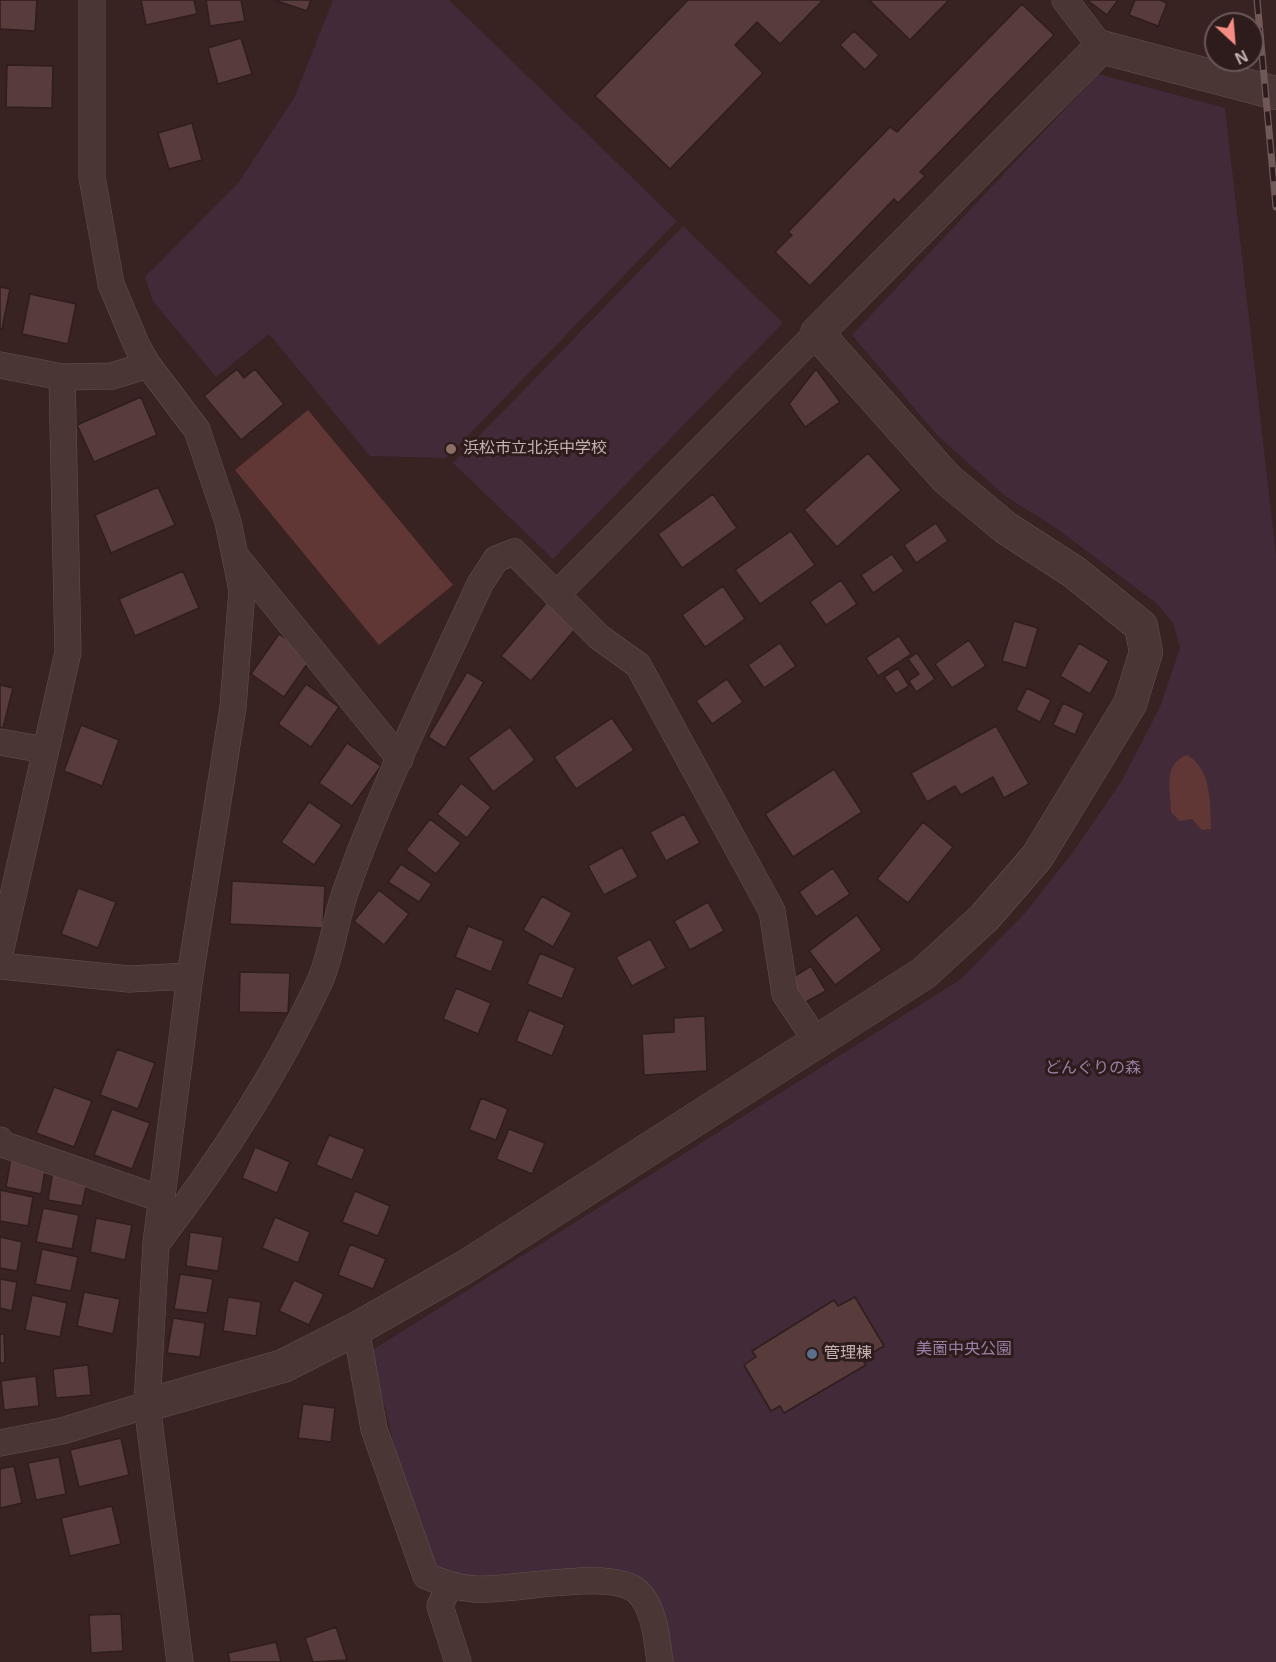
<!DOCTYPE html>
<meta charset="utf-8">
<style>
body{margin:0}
#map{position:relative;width:1276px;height:1662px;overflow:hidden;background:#392222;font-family:Helvetica,sans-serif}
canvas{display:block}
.north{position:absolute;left:1204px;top:12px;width:60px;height:60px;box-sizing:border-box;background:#2e1b1b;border:2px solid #6a5757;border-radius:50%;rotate:154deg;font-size:16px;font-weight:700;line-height:24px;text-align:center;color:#c5b2b0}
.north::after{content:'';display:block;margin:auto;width:21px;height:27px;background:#f68d85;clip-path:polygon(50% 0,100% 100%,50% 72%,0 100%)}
</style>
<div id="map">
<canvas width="1276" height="1662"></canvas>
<div class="north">N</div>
</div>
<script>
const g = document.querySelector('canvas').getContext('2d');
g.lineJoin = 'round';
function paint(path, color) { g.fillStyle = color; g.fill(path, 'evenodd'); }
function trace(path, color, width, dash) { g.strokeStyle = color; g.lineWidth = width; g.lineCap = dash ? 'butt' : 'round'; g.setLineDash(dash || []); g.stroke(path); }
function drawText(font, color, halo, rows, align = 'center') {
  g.font = font + ' Helvetica,"Noto Sans JP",sans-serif'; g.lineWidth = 6; g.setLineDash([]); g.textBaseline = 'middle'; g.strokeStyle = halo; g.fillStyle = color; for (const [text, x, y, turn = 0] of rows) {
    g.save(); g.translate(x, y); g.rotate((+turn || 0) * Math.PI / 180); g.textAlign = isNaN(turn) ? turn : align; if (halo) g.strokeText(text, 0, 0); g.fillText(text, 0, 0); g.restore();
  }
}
paint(new Path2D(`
 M 333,0 L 449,0 L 677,221 L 446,458 L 370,456 L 269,334 L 216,377 L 153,301 L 145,277 L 239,182 L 294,98 Z
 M 1098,74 L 1225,108 L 1276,555 L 1276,1662 L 656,1662 L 637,1591 L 426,1576 L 371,1351 L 961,979 L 1025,913 L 1073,852 L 1121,782 L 1160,707 L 1180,648 L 1173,623 L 1156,603 L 1056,528 L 1005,496 L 938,436 L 852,335 Z
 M 683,226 L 783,323 L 553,559 L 453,463 Z`), '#422a38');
paint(new Path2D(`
 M 308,410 L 453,585 L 379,645 L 235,470 Z
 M 1187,755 C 1212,769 1210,804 1211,829 L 1202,830 L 1192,819 L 1180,821 L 1171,812 C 1171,789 1162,765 1187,755 Z`), '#603735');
const building = new Path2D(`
 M 0,0 L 37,0 L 35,31 L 0,29 Z
 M 141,0 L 194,0 L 197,14 L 146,25 Z
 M 206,0 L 241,0 L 245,21 L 210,26 Z
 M 274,0 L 311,0 L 307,11 Z
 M 688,0 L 823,0 L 780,44 L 757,22 L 735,45 L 763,73 L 670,169 L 595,96 Z
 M 869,0 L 949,0 L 910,40 Z
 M 1087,0 L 1118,0 L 1107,15 Z
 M 1135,0 L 1160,0 L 1167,3 L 1158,26 L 1129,15 Z
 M 1022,4 L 1054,35 L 920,172 L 925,176 L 898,203 L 894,199 L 810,286 L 775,252 L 792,235 L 788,232 L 890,127 L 897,132 Z
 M 854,31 L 879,55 L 865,70 L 840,45 Z
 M 241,38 L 252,74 L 218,84 L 208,48 Z
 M 7,65 L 53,66 L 52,108 L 6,107 Z
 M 192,123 L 202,160 L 169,169 L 158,133 Z
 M 0,287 L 10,289 L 2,329 L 0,329 Z
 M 30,294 L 76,304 L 68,344 L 22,334 Z
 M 237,369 L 244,378 L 255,369 L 284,404 L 241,440 L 204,396 Z
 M 816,369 L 840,402 L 805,427 L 789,404 Z
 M 141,397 L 157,435 L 94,462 L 77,425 Z
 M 868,453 L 901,490 L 837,547 L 804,510 Z
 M 158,487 L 175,525 L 111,553 L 95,515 Z
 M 713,494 L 737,528 L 682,568 L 658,534 Z
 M 936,523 L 948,541 L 916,563 L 904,545 Z
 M 791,531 L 815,565 L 760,604 L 735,570 Z
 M 892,554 L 904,571 L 873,593 L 861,575 Z
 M 183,571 L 199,608 L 135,636 L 119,599 Z
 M 841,580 L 857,604 L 826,625 L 810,602 Z
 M 723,586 L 745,619 L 705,647 L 682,615 Z
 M 547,602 L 577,627 L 531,681 L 501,656 Z
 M 1014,621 L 1038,628 L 1026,668 L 1002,661 Z
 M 279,634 L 312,657 L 284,697 L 251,674 Z
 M 899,636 L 911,654 L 878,676 L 866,658 Z
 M 969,640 L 986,666 L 952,688 L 935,664 Z
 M 780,643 L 796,666 L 764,688 L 748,665 Z
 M 1079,643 L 1109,661 L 1090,694 L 1060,676 Z
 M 917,653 L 935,679 L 916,692 L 909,681 L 919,674 L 908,659 Z
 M 898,668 L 909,686 L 896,694 L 884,677 Z
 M 467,672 L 484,682 L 445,748 L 428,737 Z
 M 727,679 L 743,702 L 712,724 L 696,701 Z
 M 306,684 L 339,707 L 311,747 L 278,724 Z
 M 0,685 L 13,688 L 3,728 L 0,727 Z
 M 1027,688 L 1051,700 L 1040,722 L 1016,710 Z
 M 1063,703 L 1084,713 L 1075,735 L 1053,725 Z
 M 612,718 L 634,750 L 576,789 L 554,757 Z
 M 81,725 L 119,740 L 102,786 L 64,771 Z
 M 996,726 L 1029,784 L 1004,798 L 993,777 L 961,795 L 955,786 L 927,802 L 911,773 Z
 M 510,727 L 535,760 L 493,792 L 468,758 Z
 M 347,743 L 381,766 L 352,806 L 319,783 Z
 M 834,769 L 862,812 L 793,857 L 765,814 Z
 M 461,783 L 491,807 L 467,838 L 437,814 Z
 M 309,802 L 342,825 L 314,865 L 281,842 Z
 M 684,814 L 700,843 L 666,861 L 650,832 Z
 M 430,819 L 461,843 L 436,874 L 406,850 Z
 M 923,822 L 953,847 L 908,903 L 877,879 Z
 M 622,847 L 638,877 L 604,895 L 588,866 Z
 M 401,864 L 432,884 L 419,902 L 388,882 Z
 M 833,868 L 850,894 L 816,917 L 799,892 Z
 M 232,881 L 325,886 L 323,928 L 230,924 Z
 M 78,888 L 116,902 L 98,948 L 61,934 Z
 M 379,890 L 409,914 L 384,945 L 354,921 Z
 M 542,896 L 572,913 L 553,947 L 523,930 Z
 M 708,902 L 724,931 L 690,950 L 674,921 Z
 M 857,915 L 882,950 L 835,985 L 809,951 Z
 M 468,926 L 504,941 L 491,972 L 455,957 Z
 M 650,939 L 666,968 L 632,986 L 616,957 Z
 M 540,953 L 575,968 L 562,999 L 527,984 Z
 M 811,966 L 826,991 L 804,1003 L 790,979 Z
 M 240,972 L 290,973 L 288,1013 L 239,1012 Z
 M 456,988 L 491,1003 L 478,1034 L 443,1019 Z
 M 529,1010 L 565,1025 L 552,1056 L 516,1041 Z
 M 705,1016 L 707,1071 L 644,1075 L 642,1034 L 674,1032 L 674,1018 Z
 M 117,1049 L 155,1063 L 138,1109 L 100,1095 Z
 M 54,1087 L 92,1101 L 74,1147 L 36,1133 Z
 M 481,1098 L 508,1109 L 496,1140 L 469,1130 Z
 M 112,1109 L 150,1123 L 132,1169 L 94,1155 Z
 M 509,1129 L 545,1143 L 532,1174 L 496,1159 Z
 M 329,1135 L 365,1149 L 352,1180 L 316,1165 Z
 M 255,1147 L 290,1162 L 277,1193 L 242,1178 Z
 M 11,1158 L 46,1165 L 41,1194 L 6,1187 Z
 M 53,1171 L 88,1178 L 82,1206 L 48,1200 Z
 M 0,1190 L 33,1197 L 28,1226 L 0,1221 Z
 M 355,1191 L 390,1206 L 378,1236 L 342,1222 Z
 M 43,1208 L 79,1215 L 72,1249 L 36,1242 Z
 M 275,1217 L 310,1232 L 298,1263 L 262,1248 Z
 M 96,1218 L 132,1225 L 125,1260 L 90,1252 Z
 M 190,1232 L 223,1237 L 218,1271 L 186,1266 Z
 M 0,1237 L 22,1242 L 17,1271 L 0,1268 Z
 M 350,1244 L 386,1259 L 373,1289 L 338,1275 Z
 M 42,1249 L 78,1257 L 71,1291 L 35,1284 Z
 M 180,1274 L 213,1279 L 207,1313 L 174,1309 Z
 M 0,1279 L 17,1282 L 12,1311 L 0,1308 Z
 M 294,1280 L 324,1294 L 309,1325 L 279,1311 Z
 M 84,1292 L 120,1299 L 113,1334 L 77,1326 Z
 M 32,1295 L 67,1303 L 60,1337 L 25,1330 Z
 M 228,1297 L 261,1302 L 256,1336 L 223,1331 Z
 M 855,1297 L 884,1346 L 862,1359 L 866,1365 L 784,1413 L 780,1406 L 771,1411 L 744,1365 L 756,1357 L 752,1351 L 834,1300 L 838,1306 Z
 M 173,1318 L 205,1323 L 200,1357 L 167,1353 Z
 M 0,1334 L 4,1334 L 5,1363 L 0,1363 Z
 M 88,1365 L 91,1395 L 56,1398 L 53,1369 Z
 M 36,1376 L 39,1406 L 4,1410 L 1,1381 Z
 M 303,1404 L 335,1408 L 331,1442 L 298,1438 Z
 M 121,1438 L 129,1475 L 79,1487 L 70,1450 Z
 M 59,1457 L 66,1494 L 36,1500 L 28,1463 Z
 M 14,1466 L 22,1503 L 0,1508 L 0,1469 Z
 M 112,1506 L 121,1544 L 70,1556 L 61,1518 Z
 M 121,1614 L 123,1651 L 91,1653 L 89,1615 Z
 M 336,1627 L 347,1660 L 313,1662 L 305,1638 Z
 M 276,1642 L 281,1662 L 230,1662 L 228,1653 Z`);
paint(building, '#573c3b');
trace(building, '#301d1d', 1.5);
const minor = new Path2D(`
 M 92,0 L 92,177 L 111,284 L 137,346 L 148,365 L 197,430 L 228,522 L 242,590 L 233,707 L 190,976 L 156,1243 L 147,1405 L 180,1662
 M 1065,0 L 1101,47
 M 0,365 L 62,377 L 112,376 L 148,365
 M 238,559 L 400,759
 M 556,595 L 817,333
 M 0,742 L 45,750
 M 0,953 L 68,652 L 62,377
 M 0,966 L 129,979 L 190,976
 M 0,1140 L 2,1144 L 161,1199
 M 157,1243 C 220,1161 276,1075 320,981 C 332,953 335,921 345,893 C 381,789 434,684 480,584 L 496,559 L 514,552 L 599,637 L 638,665 L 772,911 L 785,994 L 817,1042
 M 356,1329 L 374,1429 L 426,1576 C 442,1582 456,1588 474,1589 C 512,1592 612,1567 638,1592 C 655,1608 657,1641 660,1662
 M 0,1443 L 62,1431 L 147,1405
 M 449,1585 L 440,1606 L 458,1662`);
const tertiary = new Path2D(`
 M 147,1405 L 283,1366 L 356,1329 L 465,1267 L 924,973 L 984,918 L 1037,857 L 1130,704 L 1146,652 L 1141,626 L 1074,572 L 1006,528 L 946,478 L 817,333 L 1101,47 L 1276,93`);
trace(minor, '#645150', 27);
trace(tertiary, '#645150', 34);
trace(minor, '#493635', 26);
trace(tertiary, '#493635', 33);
const rail = new Path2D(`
 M 1257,0 L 1276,207`);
trace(rail, '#705857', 7);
trace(rail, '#2e1b1b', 4.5, [14]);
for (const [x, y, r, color] of [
 [451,449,6,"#8d6e63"],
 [812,1354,6,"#5c6f8a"]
]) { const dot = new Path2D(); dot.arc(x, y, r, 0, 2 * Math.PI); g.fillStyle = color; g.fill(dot); trace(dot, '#2e1b1b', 2); }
drawText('16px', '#c5b2b0', '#2e1b1b', [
 ["浜松市立北浜中学校",463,449],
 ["管理棟",824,1354]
], 'left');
drawText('16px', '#997fa6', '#2e1b1b', [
 ["どんぐりの森",1093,1069],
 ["美薗中央公園",964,1350]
]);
</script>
